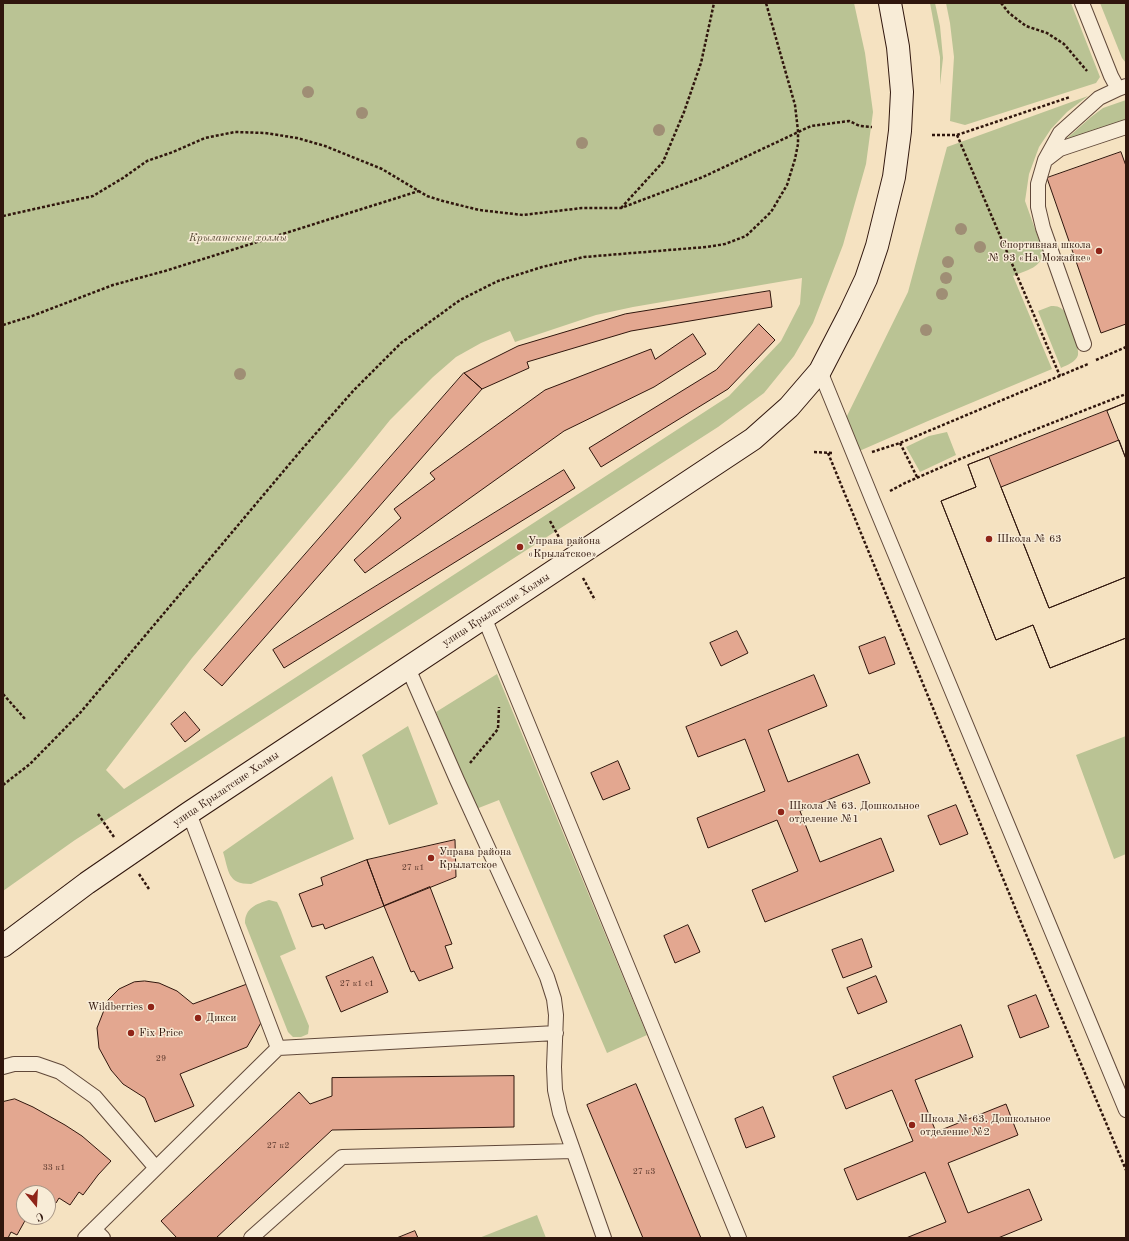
<!DOCTYPE html>
<meta charset="utf-8">
<style>
body{margin:0}
#map{position:relative;width:1129px;height:1241px;overflow:hidden;background:#f5e2c1;font-family:"Old Standard TT",serif}
canvas{display:block}
.frame{position:absolute;inset:0;border:4px solid #30160d;pointer-events:none}
.north{position:absolute;left:16px;top:1185px;width:40px;height:40px;box-sizing:border-box;background:#f8ecd7;border:1px solid #a89686;border-radius:50%;rotate:162deg;font-size:11px;font-weight:700;line-height:16px;text-align:center;color:#30160d}
.north::after{content:'';display:block;margin:auto;width:14px;height:18px;background:#8f2418;clip-path:polygon(50% 0,100% 100%,50% 72%,0 100%)}
</style>
<div id="map">
<canvas width="1129" height="1241"></canvas>
<div class="frame"></div>
<div class="north">С</div>
</div>
<script>
const g = document.querySelector('canvas').getContext('2d');
g.lineJoin = 'round';
function paint(path, color) { g.fillStyle = color; g.fill(path, 'evenodd'); }
function trace(path, color, width, dash) { g.strokeStyle = color; g.lineWidth = width; g.lineCap = dash ? 'butt' : 'round'; g.setLineDash(dash || []); g.stroke(path); }
function drawText(font, color, halo, rows, align = 'center') {
  g.font = font + ' "Old Standard TT",serif'; g.lineWidth = 3; g.setLineDash([]); g.textBaseline = 'middle'; g.strokeStyle = halo; g.fillStyle = color; for (const [text, x, y, turn = 0] of rows) {
    g.save(); g.translate(x, y); g.rotate((+turn || 0) * Math.PI / 180); g.textAlign = isNaN(turn) ? turn : align; if (halo) g.strokeText(text, 0, 0); g.fillText(text, 0, 0); g.restore();
  }
}
paint(new Path2D(`
 M 3,3 L 854,3 L 865,53 L 873,112 L 866,164 L 843,245 L 813,323 L 794,356 L 764,393 L 718,427 L 75,840 L 3,891 ZM 802,278 L 800,304 L 781,341 L 729,396 L 124,789 L 106,770 L 192,658 L 353,466 L 390,420 L 433,377 L 456,357 L 481,343 L 510,331 L 515,342 L 596,315 L 633,307 Z
 M 930,3 L 935,3 L 940,26 L 943,58 L 940,85 L 940,57 Z
 M 946,3 L 1071,3 L 1100,77 L 1096,83 L 965,125 L 950,121 L 954,57 L 950,23 Z
 M 1100,3 L 1126,3 L 1126,63 L 1122,58 Z
 M 1088,96 L 1067,112 L 1051,129 L 1039,147 L 1029,174 L 1025,201 L 1043,251 C 1043,268 1026,270 1013,276 L 1052,369 L 928,421 L 857,452 L 844,422 L 908,292 L 947,147 Z
 M 1126,100 L 1126,120 L 1064,141 L 1091,117 L 1103,108 Z
 M 1051,306 C 1058,306 1061,307 1065,312 C 1068,321 1080,348 1078,355 C 1076,362 1067,365 1061,368 L 1038,311 Z
 M 947,432 L 956,455 L 920,472 L 906,447 L 929,436 Z
 M 497,674 L 647,1035 L 607,1053 L 499,800 L 476,809 L 436,712 Z
 M 408,726 L 438,804 L 389,825 L 362,755 Z
 M 1126,736 L 1126,854 L 1114,859 L 1076,755 Z
 M 332,776 L 354,839 L 251,884 C 227,884 229,871 223,852 Z
 M 269,900 L 277,902 L 281,910 L 296,949 L 280,956 L 309,1026 L 308,1034 L 301,1037 L 293,1037 L 288,1032 L 245,923 C 245,908 256,904 269,900 Z
 M 537,1215 L 546,1238 L 479,1238 Z`), '#bac394');
const building = new Path2D(`
 M 1121,152 L 1126,166 L 1126,324 L 1101,333 L 1047,178 Z
 M 770,291 L 772,307 L 631,331 L 527,362 L 529,368 L 482,389 L 464,373 L 518,346 L 625,314 Z
 M 759,324 L 775,340 L 728,389 L 601,467 L 589,448 L 716,370 Z
 M 693,334 L 706,354 L 654,387 L 564,431 L 365,573 L 354,560 L 401,518 L 394,509 L 435,479 L 430,473 L 545,390 L 651,349 L 655,359 Z
 M 464,373 L 482,389 L 222,686 L 204,670 Z
 M 1126,403 L 1126,459 L 1107,411 Z
 M 1126,403 L 1126,459 L 1119,440 L 1001,487 L 1049,608 L 1126,577 L 1126,638 L 1050,668 L 1033,625 L 996,640 L 941,501 L 976,487 L 968,465 Z
 M 989,457 L 1049,608 L 1126,577 L 1126,638 L 1050,668 L 1033,625 L 996,640 L 941,501 L 976,487 L 968,465 Z
 M 564,470 L 575,488 L 284,668 L 273,650 Z
 M 737,631 L 748,653 L 721,666 L 710,643 Z
 M 885,637 L 895,664 L 869,674 L 859,647 Z
 M 814,675 L 827,706 L 768,730 L 788,782 L 858,754 L 870,783 L 800,811 L 820,862 L 881,838 L 894,871 L 765,922 L 752,890 L 798,871 L 777,820 L 708,848 L 697,818 L 765,791 L 745,739 L 698,757 L 686,727 Z
 M 185,712 L 200,730 L 185,742 L 171,724 Z
 M 618,761 L 630,789 L 603,800 L 591,773 Z
 M 956,805 L 968,834 L 940,845 L 928,816 Z
 M 455,840 L 456,877 L 384,906 L 367,860 Z
 M 367,860 L 384,906 L 325,929 L 323,924 L 312,927 L 299,894 L 323,885 L 321,878 Z
 M 430,887 L 452,944 L 445,946 L 453,968 L 419,981 L 414,971 L 411,972 L 384,906 Z
 M 688,925 L 700,952 L 675,963 L 664,936 Z
 M 862,939 L 872,967 L 843,978 L 832,950 Z
 M 373,957 L 388,992 L 341,1012 L 326,977 Z
 M 876,976 L 887,1002 L 858,1014 L 847,988 Z
 M 145,981 L 159,983 L 177,991 L 193,1004 L 247,984 L 262,1021 L 247,1047 L 180,1074 L 194,1106 L 155,1122 L 145,1098 L 123,1084 L 111,1070 L 99,1048 L 97,1028 L 108,1000 L 119,989 L 134,982 Z
 M 1036,995 L 1049,1027 L 1020,1038 L 1008,1006 Z
 M 961,1025 L 973,1057 L 915,1080 L 936,1132 L 1006,1104 L 1018,1135 L 948,1163 L 968,1213 L 1029,1189 L 1042,1220 L 998,1238 L 906,1238 L 946,1222 L 925,1172 L 857,1200 L 844,1169 L 913,1141 L 892,1090 L 846,1109 L 833,1077 Z
 M 514,1076 L 514,1127 L 332,1130 L 216,1238 L 177,1238 L 161,1221 L 299,1092 L 310,1104 L 332,1096 L 332,1078 Z
 M 636,1084 L 701,1238 L 643,1238 L 587,1105 Z
 M 15,1099 L 33,1107 L 65,1125 L 82,1136 L 111,1161 L 98,1175 L 83,1195 L 79,1192 L 70,1205 L 59,1198 L 56,1203 L 48,1198 L 48,1193 L 40,1193 L 34,1189 L 31,1193 L 24,1193 L 24,1204 L 23,1206 L 24,1207 L 24,1217 L 27,1217 L 17,1235 L 11,1232 L 8,1238 L 3,1238 L 3,1102 Z
 M 763,1107 L 775,1137 L 746,1148 L 735,1119 Z
 M 415,1231 L 418,1238 L 397,1238 Z`);
paint(building, '#e3a790');
trace(building, '#30160d', 1);
const lane = new Path2D(`
 M 1082,3 L 1111,76 L 1118,89 L 1126,86
 M 1047,159 L 1060,149 L 1126,127
 M 1084,344 L 1043,228 L 1038,207 L 1038,184 L 1045,160 L 1060,133 L 1099,98 L 1118,89
 M 820,371 L 873,501 L 1126,1110
 M 484,617 L 739,1238
 M 408,668 L 457,780 L 547,977 L 554,999 L 556,1015 L 554,1067 L 555,1090 L 560,1113 L 604,1238
 M 189,813 L 278,1048
 M 3,1067 L 14,1064 L 37,1064 L 60,1072 L 95,1097 L 156,1168
 M 94,1229 L 103,1238
 M 85,1238 L 278,1048 L 556,1033
 M 251,1238 L 342,1157 L 573,1151`);
const secondary = new Path2D(`
 M 3,946 L 87,883 L 189,813 L 753,439 L 789,407 L 820,371 L 850,313 L 866,279 L 877,246 L 894,177 L 900,131 L 902,92 L 898,47 L 890,3`);
trace(lane, '#61493a', 16);
trace(secondary, '#30160d', 24);
trace(new Path2D(`
 M 1001,3 L 1009,13 L 1026,26 L 1047,33 L 1064,44 L 1087,71
 M 932,135 L 957,135 L 1060,376
 M 957,135 L 1070,97
 M 621,208 L 663,162 L 684,112 L 701,63 L 714,3
 M 3,216 L 93,196 L 123,178 L 147,161 L 173,152 L 205,138 L 235,132 L 265,133 L 297,138 L 325,146 L 382,169 L 427,196 L 443,201 L 479,210 L 523,215 L 582,208 L 621,208 L 703,177 L 811,126 L 849,121 L 860,126 L 872,127
 M 3,325 L 32,316 L 113,285 L 165,271 L 419,191
 M 1096,360 L 1126,347
 M 900,443 L 917,477
 M 814,452 L 834,453
 M 872,452 L 900,443 L 1088,364
 M 828,453 L 1023,927 L 1126,1170
 M 890,491 L 905,483 L 960,459 L 1126,394
 M 550,521 L 560,539
 M 583,578 L 595,600
 M 3,694 L 26,720
 M 470,763 L 498,729 L 499,707
 M 3,785 L 30,764 L 80,713 L 303,448 L 354,390 L 401,343 L 460,300 L 498,281 L 542,267 L 584,257 L 706,247 L 725,244 L 746,236 L 771,212 L 787,185 L 795,159 L 798,144 L 798,131 L 795,105 L 766,3
 M 98,814 L 114,837
 M 139,874 L 149,889`), '#30160d', 2.5, [3, 2]);
trace(lane, '#f8ecd7', 14);
trace(secondary, '#f8ecd7', 22);
g.fillStyle = '#9f8e75';
for (const [x, y] of [
 [308,92],
 [362,113],
 [659,130],
 [582,143],
 [961,229],
 [980,247],
 [948,262],
 [946,278],
 [942,294],
 [926,330],
 [240,374]
]) { g.beginPath(); g.arc(x, y, 6, 0, 2 * Math.PI); g.fill(); }
for (const [x, y, r, color] of [
 [1099,251,4,"#8f2418"],
 [989,539,4,"#8f2418"],
 [520,547,4,"#8f2418"],
 [781,812,4,"#8f2418"],
 [431,858,4,"#8f2418"],
 [151,1007,4,"#8f2418"],
 [198,1018,4,"#8f2418"],
 [131,1033,4,"#8f2418"],
 [912,1125,4,"#8f2418"]
]) { const dot = new Path2D(); dot.arc(x, y, r, 0, 2 * Math.PI); g.fillStyle = color; g.fill(dot); trace(dot, '#f8ecd7', 1.5); }
drawText('9px', '#5d3a2e', null, [
 ["27 к1",413,868],
 ["27 к1 с1",357,984],
 ["29",161,1059],
 ["27 к2",278,1146],
 ["33 к1",54,1168],
 ["27 к3",644,1172]
]);
drawText('italic 11px', '#594a36', '#f8ecd7', [
 ["Крылатские холмы",238,238]
]);
drawText('11px', '#30160d', '#f8ecd7', [
 ["Спортивная школа",1091,245,"right"],
 ["№ 93 «На Можайке»",1091,258,"right"],
 ["Школа № 63",997,539],
 ["Управа района",528,541],
 ["«Крылатское»",528,554],
 ["Школа № 63. Дошкольное",789,806],
 ["отделение №1",789,819],
 ["Управа района",439,852],
 ["Крылатское",439,865],
 ["Wildberries",143,1007,"right"],
 ["Дикси",206,1018],
 ["Fix Price",139,1033],
 ["Школа № 63. Дошкольное",920,1119],
 ["отделение №2",920,1132]
], 'left');
drawText('11px', '#30160d', '#f8ecd7', [
 ["улица Крылатские Холмы",496,610,-33],
 ["улица Крылатские Холмы",226,789,-34]
]);
</script>
